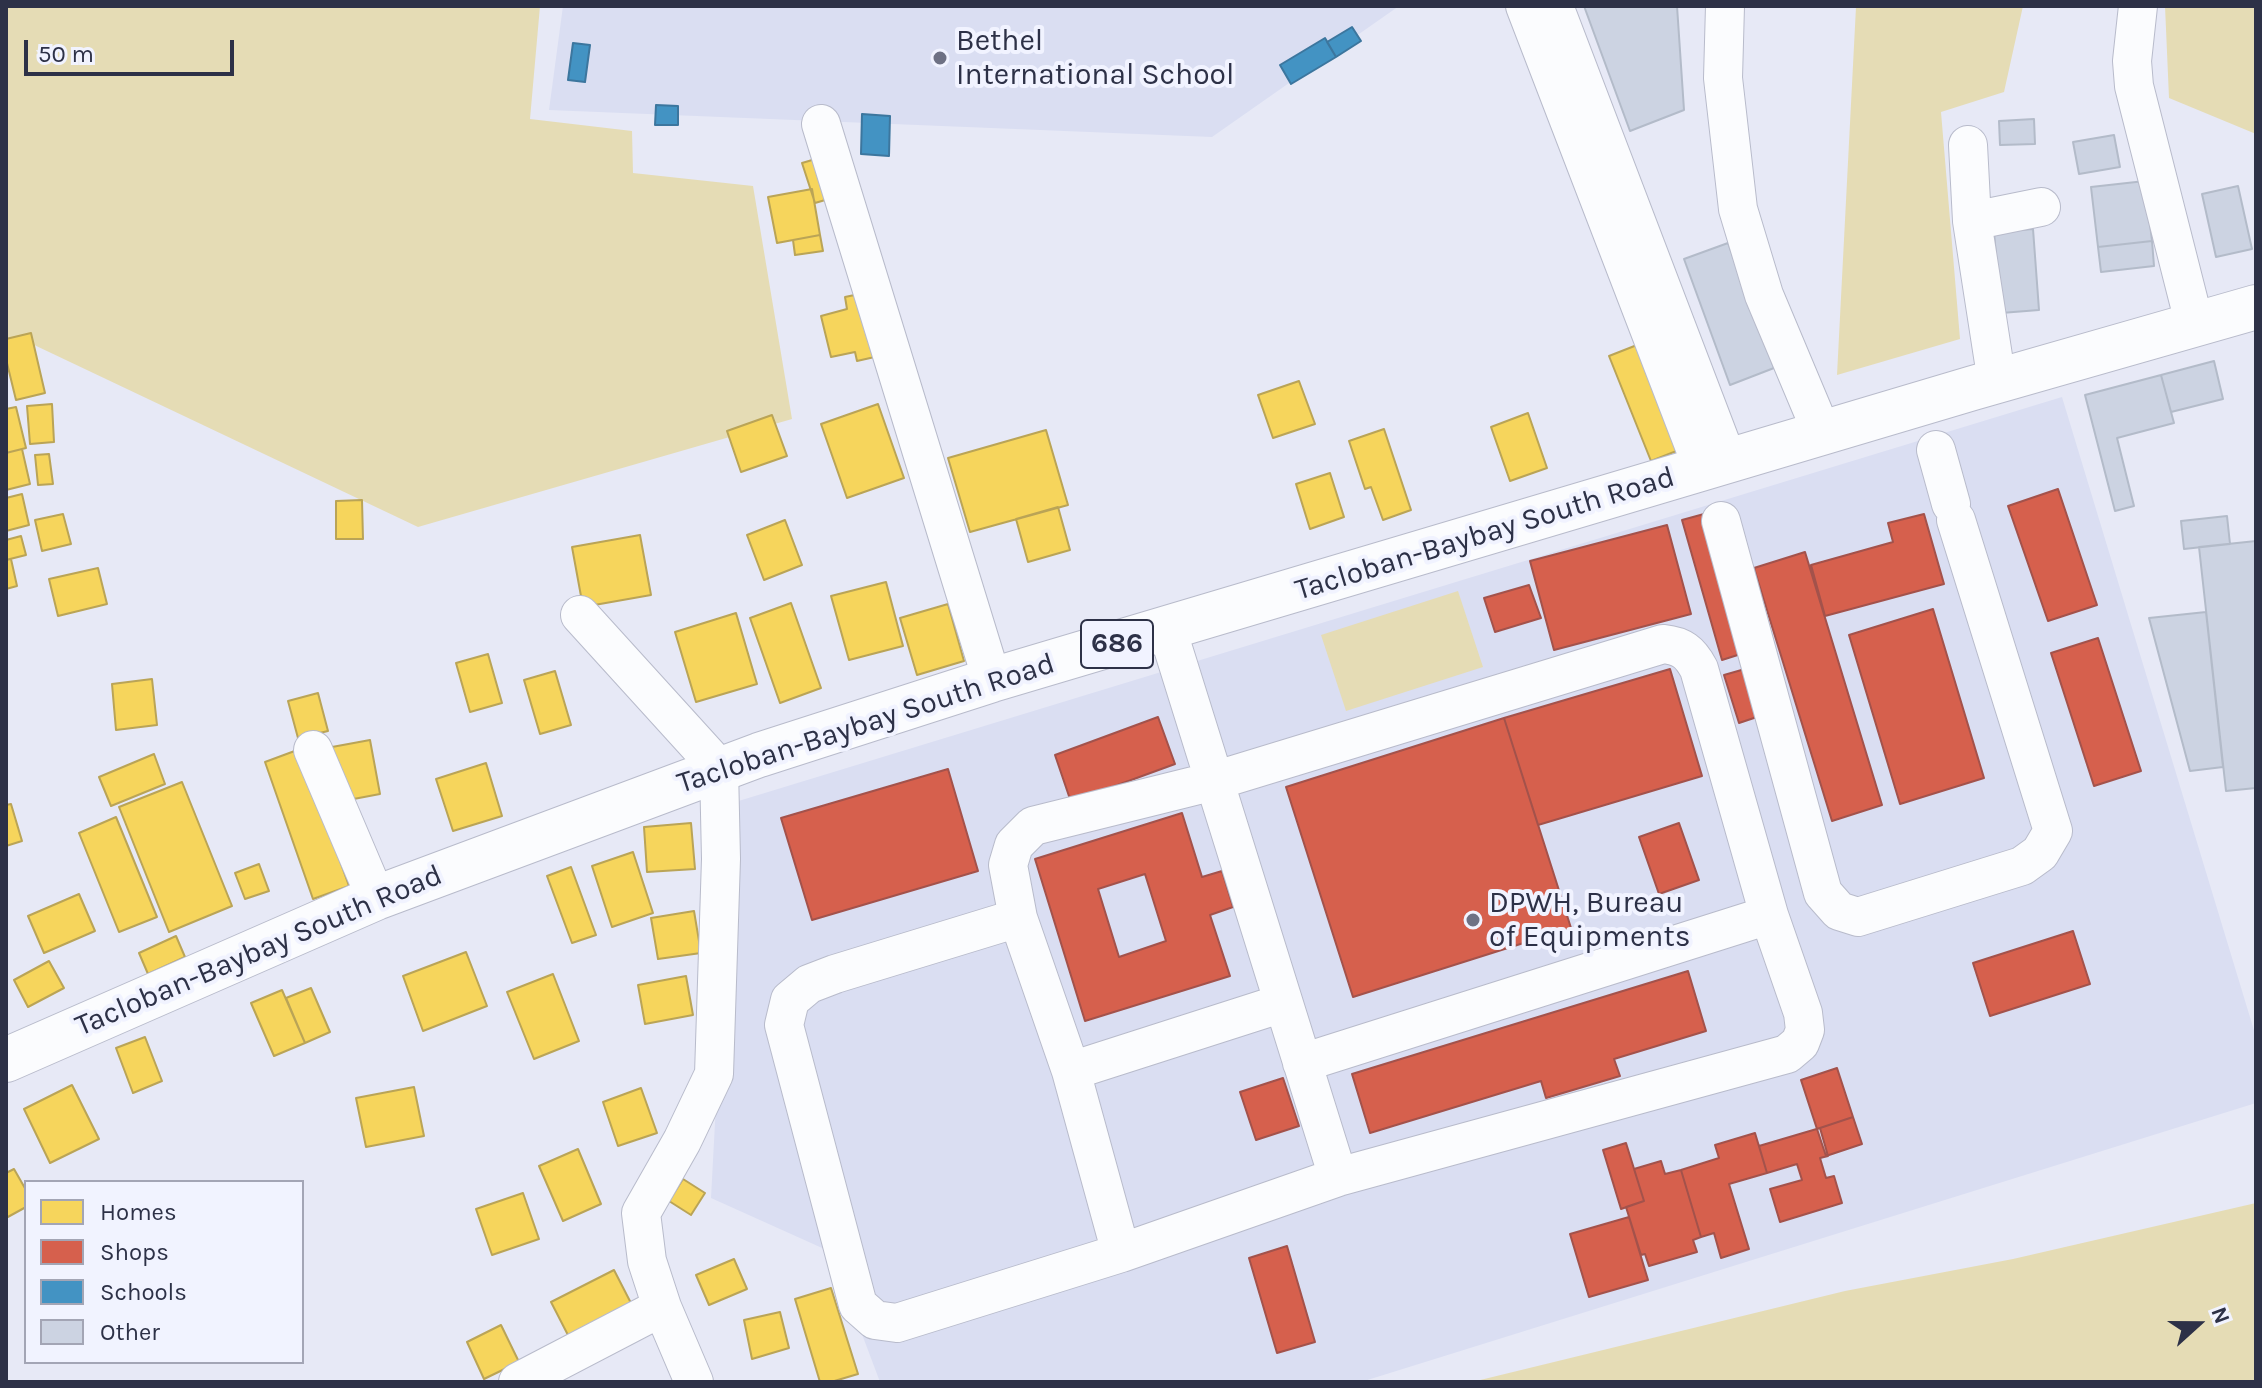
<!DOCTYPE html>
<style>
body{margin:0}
#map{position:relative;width:2262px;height:1388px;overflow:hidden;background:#e7e9f6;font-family:Karla,sans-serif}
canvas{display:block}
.frame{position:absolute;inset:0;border:8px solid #2d3147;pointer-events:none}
.legend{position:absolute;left:24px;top:1180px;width:280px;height:184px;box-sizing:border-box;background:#f1f3ff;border:2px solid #a3a5b5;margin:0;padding:10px 14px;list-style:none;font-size:24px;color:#2d3147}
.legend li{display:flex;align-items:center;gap:16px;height:40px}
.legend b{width:40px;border:2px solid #a3a5b5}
.north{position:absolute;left:2158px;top:1284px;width:80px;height:80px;-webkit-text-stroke:6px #f1f3ff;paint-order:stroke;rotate:69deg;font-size:22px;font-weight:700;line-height:32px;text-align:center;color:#2d3147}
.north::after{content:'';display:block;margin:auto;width:28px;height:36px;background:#2d3147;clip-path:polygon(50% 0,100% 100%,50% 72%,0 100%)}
.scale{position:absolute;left:24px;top:40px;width:210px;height:36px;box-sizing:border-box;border:4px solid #2d3147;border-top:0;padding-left:10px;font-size:24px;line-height:28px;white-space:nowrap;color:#2d3147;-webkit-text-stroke:6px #f1f3ff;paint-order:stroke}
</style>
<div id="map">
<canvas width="2262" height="1388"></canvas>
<div class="frame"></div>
<ul class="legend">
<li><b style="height:22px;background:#f6d55c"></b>Homes</li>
<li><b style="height:22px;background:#d6604d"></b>Shops</li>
<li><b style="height:22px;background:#4393c3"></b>Schools</li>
<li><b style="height:22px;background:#ccd3e2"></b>Other</li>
</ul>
<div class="north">N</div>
<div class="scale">50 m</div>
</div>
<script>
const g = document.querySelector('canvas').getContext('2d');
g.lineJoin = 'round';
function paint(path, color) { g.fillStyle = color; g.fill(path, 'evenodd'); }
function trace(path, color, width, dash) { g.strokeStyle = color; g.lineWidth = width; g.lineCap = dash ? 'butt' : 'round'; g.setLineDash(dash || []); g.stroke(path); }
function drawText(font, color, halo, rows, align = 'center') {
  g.font = font + ' Karla,sans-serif'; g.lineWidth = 8; g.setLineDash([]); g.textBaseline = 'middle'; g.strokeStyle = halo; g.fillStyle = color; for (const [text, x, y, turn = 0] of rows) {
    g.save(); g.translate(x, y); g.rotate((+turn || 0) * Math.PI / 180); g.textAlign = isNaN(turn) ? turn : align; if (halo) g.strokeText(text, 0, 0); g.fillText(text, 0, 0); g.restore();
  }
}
paint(new Path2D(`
 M 563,6 L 1399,6 L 1212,137 L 549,110 Z
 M 2062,397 L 2256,1037 L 2256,1103 L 1361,1382 L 880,1382 L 831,1252 L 711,1198 L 732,803 Z`), '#dadef2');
paint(new Path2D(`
 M 6,6 L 540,6 L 530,119 L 632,131 L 633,173 L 753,186 L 792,419 L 418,527 L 30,343 L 6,348 Z
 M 1852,6 L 2023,6 L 2004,92 L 1941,112 L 1960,339 L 1837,375 L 1856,7 Z
 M 2165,6 L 2256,6 L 2256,134 L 2169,98 Z
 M 1458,591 L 1483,667 L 1346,711 L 1321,635 Z
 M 2256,1203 L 2256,1382 L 1472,1382 L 1845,1291 L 2013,1259 Z`), '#e5dcb5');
const homes = new Path2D(`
 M 819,158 L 832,198 L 815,203 L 802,163 Z
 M 812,189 L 820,235 L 777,243 L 768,197 Z
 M 820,235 L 823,251 L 795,255 L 793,240 Z
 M 864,293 L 879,356 L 857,361 L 855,352 L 831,357 L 821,316 L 847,309 L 845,297 Z
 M 31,333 L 45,393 L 16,400 L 6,359 L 6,339 Z
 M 1637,345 L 1679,450 L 1651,461 L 1609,356 Z
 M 1299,381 L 1315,424 L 1273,438 L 1258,395 Z
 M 52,404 L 54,442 L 30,444 L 27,406 Z
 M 878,404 L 904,478 L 847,498 L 821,424 Z
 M 16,407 L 26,448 L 6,453 L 6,409 Z
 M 1528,413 L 1547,468 L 1510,481 L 1491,427 Z
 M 772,415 L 787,456 L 741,472 L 727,431 Z
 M 1384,429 L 1411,510 L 1383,520 L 1371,487 L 1365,489 L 1349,441 Z
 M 1046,430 L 1068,505 L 970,532 L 948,458 Z
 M 22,449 L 30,484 L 6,490 L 6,453 Z
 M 49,454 L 53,484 L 38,485 L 35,455 Z
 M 1330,473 L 1344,517 L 1310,529 L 1296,484 Z
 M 22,494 L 29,525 L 6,531 L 6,498 Z
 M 362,500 L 363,539 L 336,539 L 336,501 Z
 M 1058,507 L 1070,550 L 1028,562 L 1016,519 Z
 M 63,514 L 71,544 L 42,551 L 35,520 Z
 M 785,520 L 802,565 L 764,580 L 747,535 Z
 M 640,535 L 651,595 L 583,607 L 572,547 Z
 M 21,536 L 26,555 L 6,560 L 6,540 Z
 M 11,559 L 17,586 L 6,589 L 6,560 Z
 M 98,568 L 107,604 L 58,616 L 49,579 Z
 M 886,582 L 903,646 L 849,660 L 831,596 Z
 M 791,603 L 821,688 L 780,703 L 750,618 Z
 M 948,604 L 964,661 L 917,675 L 900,618 Z
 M 736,613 L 757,684 L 696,702 L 675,632 Z
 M 488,654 L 502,703 L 470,712 L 456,663 Z
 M 555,671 L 571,725 L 540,734 L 524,680 Z
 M 152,679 L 157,725 L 116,730 L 112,684 Z
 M 318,693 L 328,731 L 298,738 L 288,701 Z
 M 370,740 L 380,794 L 343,801 L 332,747 Z
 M 300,749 L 349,886 L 313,899 L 265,762 Z
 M 154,754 L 165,784 L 111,806 L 99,777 Z
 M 486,763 L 502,816 L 453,831 L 436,779 Z
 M 182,782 L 232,906 L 169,932 L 119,807 Z
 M 11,804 L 22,841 L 6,846 L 6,805 Z
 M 116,817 L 157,917 L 119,932 L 79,833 Z
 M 691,823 L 695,869 L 647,872 L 644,827 Z
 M 633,852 L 653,913 L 612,927 L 592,866 Z
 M 259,864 L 269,891 L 245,899 L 235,873 Z
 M 571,867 L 596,935 L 572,943 L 547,876 Z
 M 79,894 L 95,931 L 44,953 L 28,916 Z
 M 694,911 L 701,953 L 658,959 L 651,918 Z
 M 176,936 L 185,957 L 148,974 L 139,953 Z
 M 466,952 L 487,1006 L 423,1031 L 403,976 Z
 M 49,961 L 64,988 L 28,1007 L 14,980 Z
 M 553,974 L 579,1041 L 534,1059 L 507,992 Z
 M 686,976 L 693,1015 L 645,1024 L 638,985 Z
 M 311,988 L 330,1032 L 305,1043 L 286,998 Z
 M 282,990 L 305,1043 L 274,1056 L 251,1003 Z
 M 145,1037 L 162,1081 L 133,1093 L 116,1048 Z
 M 72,1085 L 99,1139 L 50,1163 L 24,1109 Z
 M 414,1087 L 424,1136 L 366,1147 L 356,1098 Z
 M 641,1088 L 657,1133 L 618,1146 L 603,1102 Z
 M 578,1149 L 601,1204 L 563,1221 L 539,1166 Z
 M 14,1169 L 26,1190 L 26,1207 L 6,1218 L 6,1173 Z
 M 683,1179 L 705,1193 L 691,1215 L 669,1201 Z
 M 523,1193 L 539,1239 L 492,1255 L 476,1209 Z
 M 734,1259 L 747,1289 L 709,1305 L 696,1275 Z
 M 614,1270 L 633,1307 L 570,1339 L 551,1302 Z
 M 831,1288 L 858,1374 L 831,1382 L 820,1382 L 795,1299 Z
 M 780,1312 L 789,1348 L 752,1359 L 744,1320 Z
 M 501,1325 L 519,1362 L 484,1379 L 467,1342 Z`);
paint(homes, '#f6d55c');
trace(homes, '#baa456', 2);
const shops = new Path2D(`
 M 2058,489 L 2097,605 L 2048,621 L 2008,506 Z
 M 1704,514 L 1744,653 L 1722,660 L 1682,520 Z
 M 1924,514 L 1944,584 L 1825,616 L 1811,565 L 1893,542 L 1888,523 Z
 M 1667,525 L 1691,614 L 1554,650 L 1530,561 Z
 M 1805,552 L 1882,805 L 1832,821 L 1754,568 Z
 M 1529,585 L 1541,618 L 1495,632 L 1484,598 Z
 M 1933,609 L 1984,778 L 1900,804 L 1849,635 Z
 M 2098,638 L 2141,771 L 2094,786 L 2051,653 Z
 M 1752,667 L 1766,714 L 1739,723 L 1724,675 Z
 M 1670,669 L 1702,776 L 1538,825 L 1504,718 Z
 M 1158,717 L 1175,764 L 1071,802 L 1055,755 Z
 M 1504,718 L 1571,928 L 1353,997 L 1286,787 Z
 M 948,769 L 978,871 L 812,920 L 781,818 Z
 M 1182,813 L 1202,877 L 1222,871 L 1233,907 L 1210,915 L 1230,976 L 1085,1021 L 1035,859 ZM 1145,874 L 1166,941 L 1119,957 L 1098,889 Z
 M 1679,823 L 1699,880 L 1659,894 L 1639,837 Z
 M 2073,931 L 2090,984 L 1990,1016 L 1973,963 Z
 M 1688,971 L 1706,1031 L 1614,1059 L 1620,1076 L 1546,1098 L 1541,1081 L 1370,1133 L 1352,1074 Z
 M 1837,1068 L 1853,1117 L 1817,1129 L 1801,1080 Z
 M 1283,1078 L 1299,1126 L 1256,1140 L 1240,1092 Z
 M 1853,1117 L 1862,1144 L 1826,1156 L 1817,1129 Z
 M 1820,1128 L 1828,1156 L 1820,1158 L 1826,1178 L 1834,1176 L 1842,1203 L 1780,1222 L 1770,1189 L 1802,1180 L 1797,1164 L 1767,1173 L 1759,1146 Z
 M 1755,1133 L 1767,1173 L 1729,1184 L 1749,1249 L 1721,1258 L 1714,1233 L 1701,1237 L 1681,1170 L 1719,1158 L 1715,1145 Z
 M 1626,1143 L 1644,1201 L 1621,1209 L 1603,1150 Z
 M 1661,1161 L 1665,1174 L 1681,1170 L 1701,1237 L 1693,1240 L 1697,1252 L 1649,1266 L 1645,1254 L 1641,1255 L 1626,1207 L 1644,1201 L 1634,1169 Z
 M 1629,1217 L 1648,1280 L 1589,1297 L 1570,1234 Z
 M 1287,1246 L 1315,1342 L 1277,1353 L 1249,1258 Z`);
paint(shops, '#d6604d');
trace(shops, '#a3524b', 2);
const schools = new Path2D(`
 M 1352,27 L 1361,41 L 1336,57 L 1327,42 Z
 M 1325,38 L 1336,57 L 1291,84 L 1280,65 Z
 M 573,43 L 590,45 L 585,82 L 568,80 Z
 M 656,105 L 678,106 L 678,125 L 655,125 Z
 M 862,114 L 890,116 L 889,156 L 861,154 Z`);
paint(schools, '#4393c3');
trace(schools, '#3c769e', 2);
const building = new Path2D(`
 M 1584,6 L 1677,6 L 1684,110 L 1630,131 Z
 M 2034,119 L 2035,144 L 2000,145 L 1999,121 Z
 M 2114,135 L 2120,167 L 2079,174 L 2073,142 Z
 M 2145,181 L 2152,241 L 2098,247 L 2091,187 Z
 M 2238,186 L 2252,249 L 2216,257 L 2202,194 Z
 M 2033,229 L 2039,310 L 2001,313 L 1994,232 Z
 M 2152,241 L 2154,266 L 2101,272 L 2098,247 Z
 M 1728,243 L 1774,368 L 1730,385 L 1684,259 Z
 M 2214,361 L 2223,399 L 2171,412 L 2161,375 Z
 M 2161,375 L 2174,423 L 2117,438 L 2134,506 L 2115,511 L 2085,395 Z
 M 2227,516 L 2230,544 L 2184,549 L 2181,521 Z
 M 2256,541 L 2256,788 L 2226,791 L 2199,547 Z
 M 2206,612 L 2223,767 L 2190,771 L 2149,618 Z`);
paint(building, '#ccd3e2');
trace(building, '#b3bbc9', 2);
const minor = new Path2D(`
 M 1525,6 L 1703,469
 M 1554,6 L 1728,462
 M 1725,6 L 1723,78 L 1738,209 L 1764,295 L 1822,433
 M 2138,6 L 2132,61 L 2134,86 L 2195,326
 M 821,124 L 992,680
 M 1968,145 L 1972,221 L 1997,382
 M 1972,221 L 2041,207
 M 1936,450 L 1951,504
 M 1721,521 L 1823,893 L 1839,911 L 1858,917 L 2022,866 L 2040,853 L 2053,831 L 1956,520
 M 580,615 L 719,768 L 721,859 L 714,1074 L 682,1141 L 641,1213 L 647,1261 L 662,1307 L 694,1382
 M 1167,629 L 1338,1177
 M 313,750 L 376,898
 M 1018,918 L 835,974 L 809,984 L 790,1000 L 784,1025 L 858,1305 L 875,1320 L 897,1323 L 1121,1253 L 1338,1177 L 1787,1054 L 1800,1043 L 1805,1030 L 1803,1013 L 1769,915 L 1699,669 C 1690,652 1682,646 1663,644 L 1214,781 L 1033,826 L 1014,845 L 1008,865 L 1018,918 L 1071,1071 L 1121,1253
 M 1302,1063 L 1769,915
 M 1071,1071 L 1283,1003
 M 518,1382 L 662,1307`);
const major = new Path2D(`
 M 6,1060 L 376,898 L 759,755 L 992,680 L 1973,388 L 2256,307`);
trace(minor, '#b8bbcb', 40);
trace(major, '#b8bbcb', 46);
trace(minor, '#fbfcfe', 38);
trace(major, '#fbfcfe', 44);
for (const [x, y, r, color] of [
 [940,58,8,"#6e7184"],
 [1473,920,8,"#6e7184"]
]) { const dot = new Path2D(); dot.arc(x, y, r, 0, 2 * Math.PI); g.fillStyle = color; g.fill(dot); trace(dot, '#f1f3ff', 3); }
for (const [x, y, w] of [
 [1117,644,72]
]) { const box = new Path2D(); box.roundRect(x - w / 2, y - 24, w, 48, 6); g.fillStyle = '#f1f3ff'; g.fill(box); trace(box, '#2d3147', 2); }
drawText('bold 28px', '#2d3147', null, [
 ["686",1117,644]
]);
drawText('30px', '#2d3147', '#f1f3ff', [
 ["Bethel",956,41],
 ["International School",956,75],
 ["DPWH, Bureau",1489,903],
 ["of Equipments",1489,937]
], 'left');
drawText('30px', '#2d3147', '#f1f3ff', [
 ["Tacloban-Baybay South Road",1485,534,-17],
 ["Tacloban-Baybay South Road",866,724,-18],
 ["Tacloban-Baybay South Road",259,951,-23]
]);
</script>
